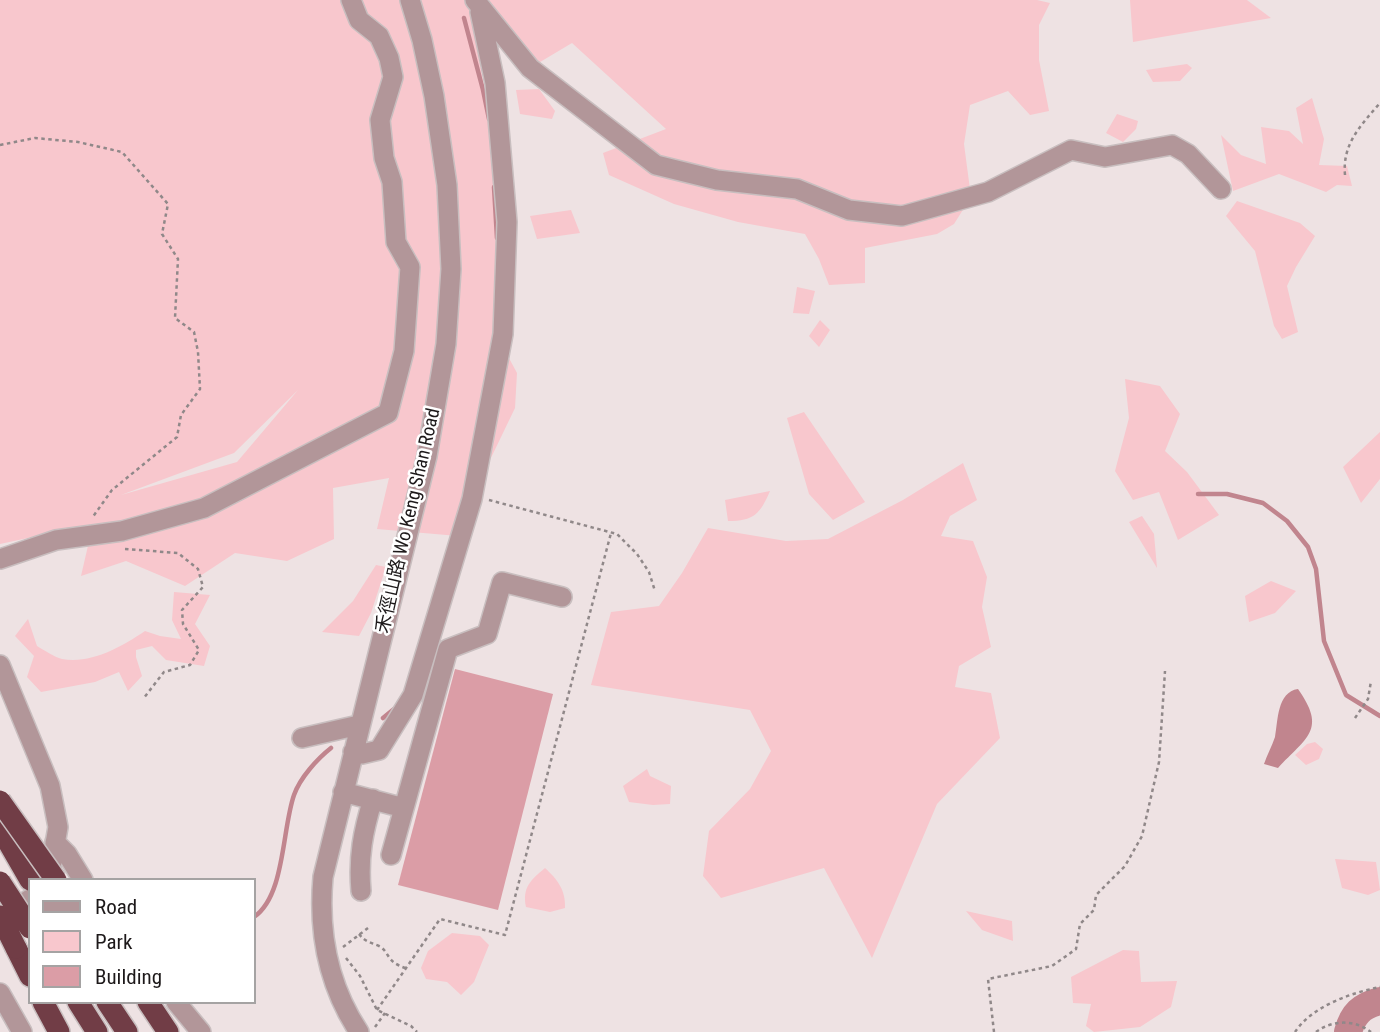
<!DOCTYPE html>
<meta charset="utf-8">
<style>
body{margin:0}
#map{position:relative;width:1380px;height:1032px;overflow:hidden;background:#eee2e3;font-family:"Roboto Condensed",sans-serif}
canvas{display:block}
.legend{position:absolute;left:28px;top:878px;width:228px;height:126px;box-sizing:border-box;background:#fff;border:2px solid #a5a3a3;margin:0;padding:9px 12px;list-style:none;font-size:21px;color:#1d191a}
.legend li{display:flex;align-items:center;gap:14px;height:35px}
.legend b{width:35px;border:2px solid #a5a3a3}
</style>
<div id="map">
<canvas width="1380" height="1032"></canvas>
<ul class="legend">
<li><b style="height:9px;background:#b29699"></b>Road</li>
<li><b style="height:19px;background:#f8c7cd"></b>Park</li>
<li><b style="height:19px;background:#db9da6"></b>Building</li>
</ul>
</div>
<script>
const g = document.querySelector('canvas').getContext('2d');
g.lineJoin = 'round';
function paint(path, color) { g.fillStyle = color; g.fill(path, 'evenodd'); }
function trace(path, color, width, dash) { g.strokeStyle = color; g.lineWidth = width; g.lineCap = dash ? 'butt' : 'round'; g.setLineDash(dash || []); g.stroke(path); }
function drawText(font, color, halo, rows, align = 'center') {
  g.font = font + ' "Roboto Condensed","Noto Sans SC",sans-serif'; g.lineWidth = 5; g.setLineDash([]); g.textBaseline = 'middle'; g.strokeStyle = halo; g.fillStyle = color; for (const [text, x, y, turn = 0] of rows) {
    g.save(); g.translate(x, y); g.rotate((+turn || 0) * Math.PI / 180); g.textAlign = isNaN(turn) ? turn : align; if (halo) g.strokeText(text, 0, 0); g.fillText(text, 0, 0); g.restore();
  }
}
paint(new Path2D(`
 M 0,0 L 477,0 L 475,34 L 501,184 L 496,334 L 517,373 L 515,408 L 489,462 L 468,497 L 458,536 L 377,529 L 389,478 L 333,488 L 334,539 L 287,561 L 235,553 L 185,586 L 126,561 L 81,576 L 93,524 L 0,544 ZM 298,390 L 237,462 L 121,495 L 234,453 Z
 M 480,0 L 1037,0 L 1050,3 L 1039,25 L 1039,60 L 1049,111 L 1030,115 L 1008,91 L 970,105 L 964,144 L 971,197 L 954,224 L 937,234 L 865,248 L 865,283 L 829,285 L 819,259 L 805,234 L 738,222 L 674,204 L 609,175 L 603,153 L 666,129 L 572,43 L 530,68 Z
 M 1130,0 L 1247,0 L 1271,18 L 1133,42 Z
 M 1187,64 L 1192,68 L 1180,81 L 1153,82 L 1146,70 Z
 M 539,89 L 555,111 L 552,119 L 520,114 L 516,90 Z
 M 1312,98 L 1324,139 L 1319,165 L 1347,166 L 1352,186 L 1337,185 L 1326,192 L 1279,174 L 1233,191 L 1221,135 L 1241,155 L 1266,164 L 1261,127 L 1289,131 L 1303,144 L 1296,108 Z
 M 1117,114 L 1138,121 L 1136,129 L 1123,142 L 1106,133 Z
 M 1237,201 L 1300,223 L 1315,236 L 1296,267 L 1287,286 L 1298,332 L 1282,339 L 1274,326 L 1255,251 L 1226,216 Z
 M 571,210 L 580,233 L 537,239 L 530,216 Z
 M 797,287 L 815,291 L 809,314 L 793,313 Z
 M 820,320 L 830,330 L 819,347 L 809,336 Z
 M 1125,379 L 1160,386 L 1180,414 L 1165,451 L 1187,472 L 1219,515 L 1178,540 L 1159,492 L 1133,500 L 1115,471 L 1129,418 Z
 M 804,412 L 865,502 L 833,520 L 809,494 L 787,418 Z
 M 1380,432 L 1380,479 L 1361,503 L 1343,467 Z
 M 963,463 L 977,500 L 950,516 L 941,536 L 973,541 L 987,577 L 982,607 L 991,647 L 959,666 L 955,687 L 991,693 L 1000,738 L 937,804 L 872,958 L 824,868 L 721,898 L 703,876 L 709,831 L 750,789 L 771,751 L 750,710 L 591,685 L 611,612 L 659,606 L 682,573 L 708,528 L 786,541 L 828,539 L 903,500 Z
 M 770,491 C 760,514 754,521 728,521 L 725,500 Z
 M 1142,516 L 1154,534 L 1157,568 L 1129,522 Z
 M 376,565 L 386,567 L 371,613 L 359,636 L 322,632 L 353,601 Z
 M 1271,581 L 1296,591 L 1275,613 L 1249,622 L 1245,596 Z
 M 174,592 L 210,595 L 195,624 L 210,646 L 204,666 L 166,660 L 152,646 L 136,650 L 136,657 L 142,676 L 128,691 L 119,672 L 95,682 L 41,692 L 27,677 L 34,656 L 15,636 L 28,619 L 37,646 C 44,650 54,657 62,659 C 92,664 121,647 145,631 L 160,636 L 181,639 L 172,620 Z
 M 1315,742 L 1323,749 L 1319,759 L 1306,765 L 1295,755 L 1307,744 Z
 M 647,769 L 650,776 L 671,786 L 670,804 L 653,805 L 629,802 L 623,786 Z
 M 1335,859 L 1376,862 L 1380,890 L 1368,895 L 1342,888 Z
 M 545,868 C 557,879 566,890 565,908 L 550,912 L 526,907 C 522,887 531,880 545,868 Z
 M 966,911 L 1012,921 L 1013,941 L 982,930 Z
 M 452,933 L 480,936 L 489,945 L 474,982 L 461,995 L 447,982 L 426,979 L 421,968 L 428,951 Z
 M 1123,950 L 1139,951 L 1141,982 L 1177,981 L 1171,1007 L 1140,1027 L 1094,1032 L 1086,1026 L 1091,1004 L 1073,1003 L 1071,977 Z`), '#f8c7cd');
paint(new Path2D(`
 M 1298,689 C 1327,730 1307,737 1278,768 L 1264,764 C 1267,755 1272,746 1275,737 C 1278,721 1277,692 1298,689 Z`), '#c1858e');
trace(new Path2D(`
 M 464,18 L 483,90 L 489,119
 M 494,187 L 497,238
 M 1198,494 L 1227,494 L 1263,503 L 1287,521 L 1308,547 L 1316,569 L 1324,641 L 1346,695 L 1380,716
 M 383,718 L 394,709
 M 254,917 C 285,896 282,829 294,795 C 300,778 317,759 331,748`), '#c1858e', 4.5);
trace(new Path2D(`
 M 1348,1032 C 1353,1014 1361,1006 1380,1001`), '#c1858e', 28);
paint(new Path2D(`
 M 455,669 L 553,694 L 498,910 L 398,885 Z`), '#db9da6');
const minor = new Path2D(`
 M 475,0 L 530,68 L 656,165 L 717,180 L 797,189 L 849,210 L 902,216 L 988,192 L 1071,150 L 1105,157 L 1172,145 L 1188,154 L 1221,189
 M 0,559 L 56,540 L 122,531 L 204,508 L 388,413 L 404,351 L 410,267 L 396,242 L 392,182 L 384,158 L 380,120 L 393,77 L 389,58 L 379,36 L 359,20 L 351,0
 M 0,665 L 50,786 L 58,827 L 50,873 L 45,879
 M 302,738 L 359,725
 M 353,752 L 362,754 L 379,750 L 413,695 L 472,499 L 503,334 L 507,222 L 495,83 L 480,12
 M 343,792 L 404,808
 M 55,842 L 67,854 L 83,880
 M 391,855 L 448,649 L 487,634 L 502,582 L 562,597
 M 361,891 C 358,857 363,831 373,799
 M 4,916 L 30,899
 M 0,993 L 22,1032
 M 176,1002 L 201,1032
 M 359,1032 C 328,985 318,933 323,877 L 427,456 L 446,344 L 451,269 L 447,185 L 434,96 L 422,40 L 410,0`);
const highway = new Path2D(`
 M 0,828 L 30,880
 M 16,948 L 30,976
 M 43,1002 L 59,1032
 M 78,1002 L 97,1032
 M 107,1002 L 127,1032
 M 148,1002 L 168,1032`);
trace(minor, '#c8bebf', 22);
trace(highway, '#c8bebf', 24);
trace(new Path2D(`
 M 0,145 L 35,138 L 78,142 L 122,152 L 168,204 L 162,234 L 178,259 L 175,318 L 194,332 L 198,352 L 200,389 L 181,415 L 177,437 L 112,490 L 92,518
 M 1345,175 C 1342,144 1361,125 1380,103
 M 489,500 L 617,534 L 637,554 L 649,572 L 655,591
 M 125,549 L 178,553 L 198,569 L 203,587 L 182,610 L 183,624 L 199,650 L 190,665 L 164,672 L 143,699
 M 1355,718 L 1368,699 L 1371,681
 M 359,934 C 365,942 370,942 379,946 C 390,952 385,961 405,968
 M 343,947 L 368,928
 M 346,958 L 360,976 L 377,1010 L 411,1026 L 417,1032
 M 377,1010 L 440,919 L 505,935 L 611,533
 M 375,1027 L 385,1013
 M 994,1032 L 988,979 L 1052,966 L 1076,949 L 1080,924 L 1094,910 L 1096,895 L 1125,866 L 1142,836 L 1159,762 L 1165,671
 M 1295,1032 C 1312,1006 1351,993 1380,987
 M 1316,1032 C 1332,1020 1354,1019 1371,1032`), '#908889', 2.5, [3.5, 3.5]);
trace(minor, '#b29699', 19);
trace(highway, '#713d46', 21);
const highwayBridge = new Path2D(`
 M 0,801 L 56,880
 M 0,882 L 30,928
 M 0,916 L 16,948`);
trace(highwayBridge, '#c8bebf', 24, []);
trace(highwayBridge, '#713d46', 21);
drawText('19px', '#1d191a', '#fff', [
 ["禾徑山路 Wo Keng Shan Road",409,521,-77]
]);
</script>
